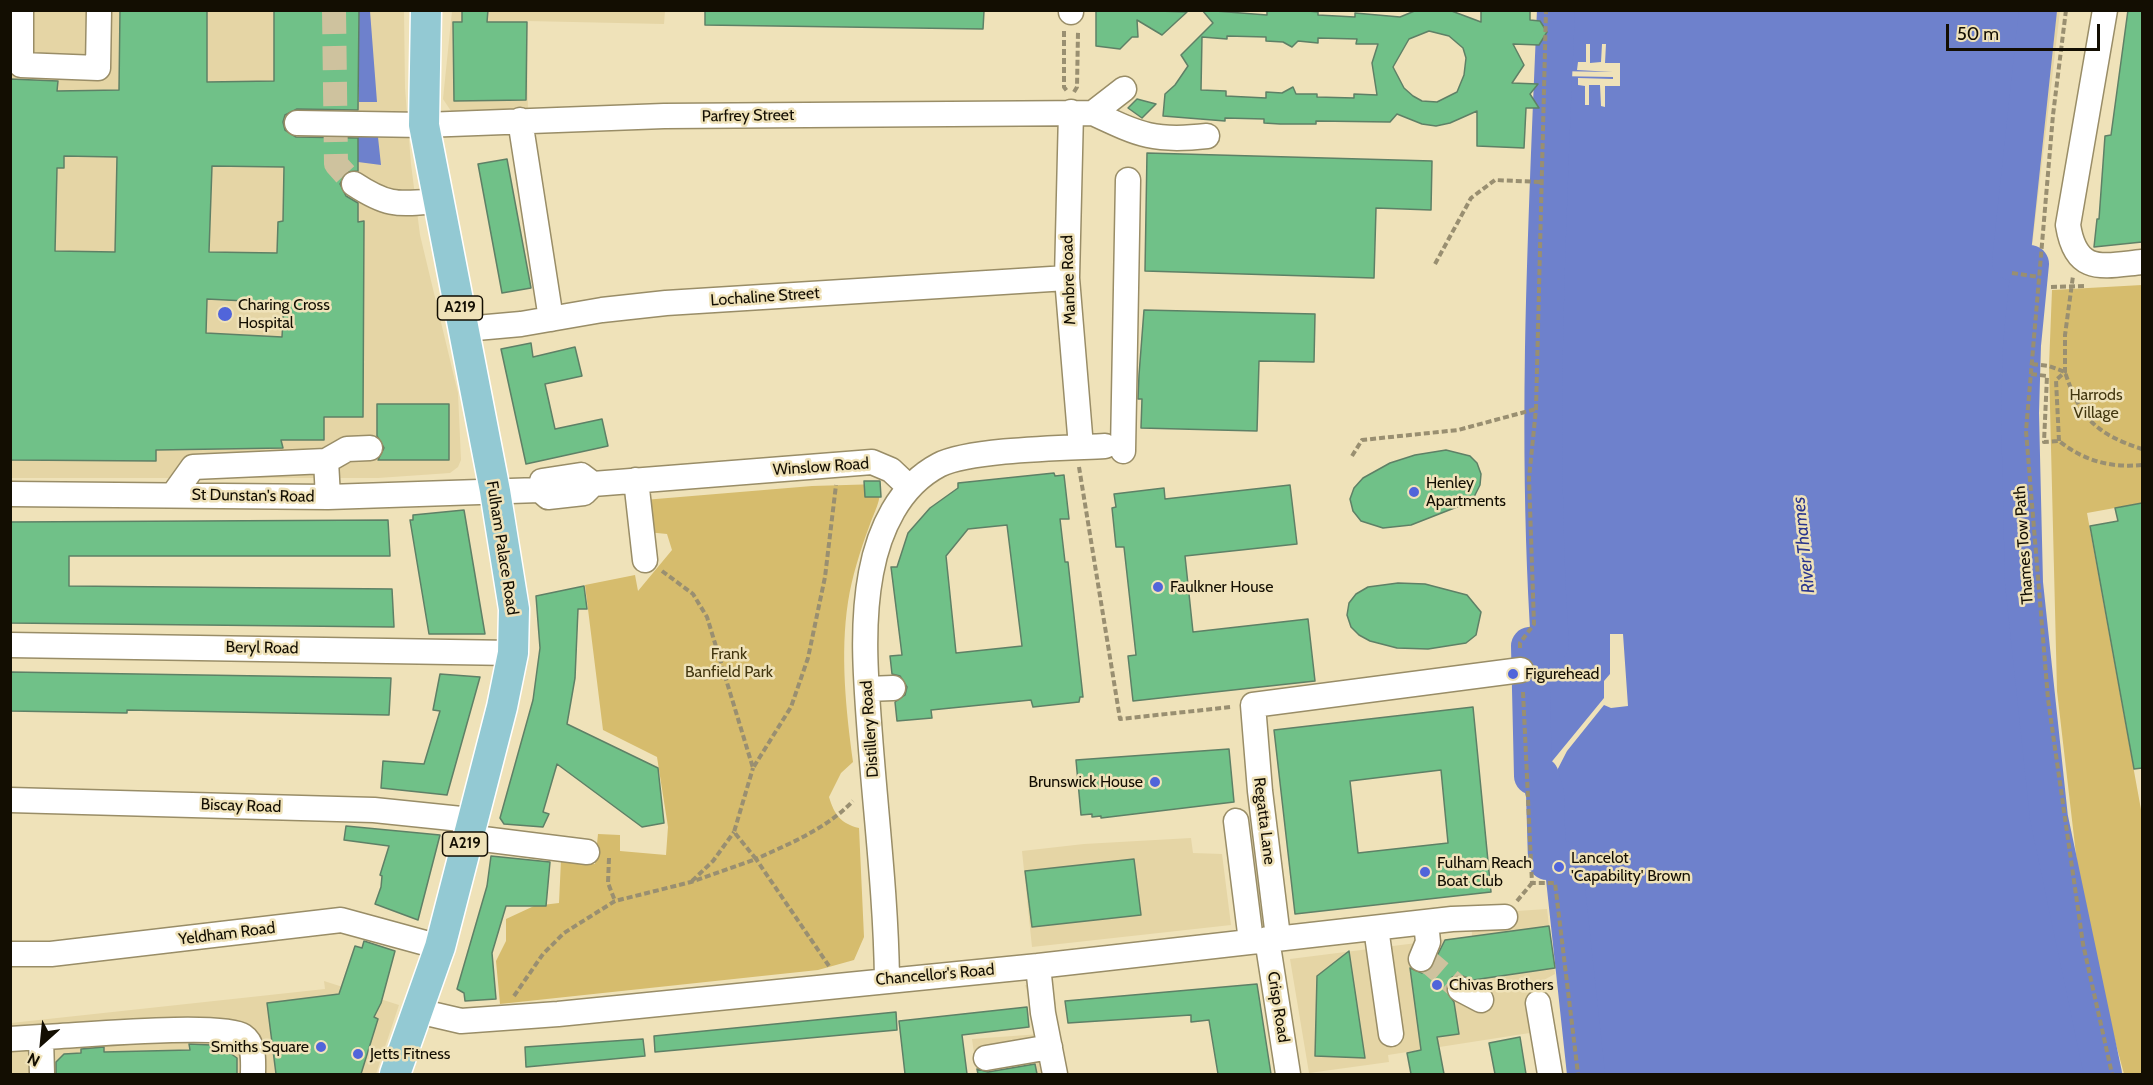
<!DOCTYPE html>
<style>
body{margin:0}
#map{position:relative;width:2153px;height:1085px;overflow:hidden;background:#efe2b9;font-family:Cabin,sans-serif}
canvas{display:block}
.frame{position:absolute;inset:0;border:12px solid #130e02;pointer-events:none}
.north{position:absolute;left:12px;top:1013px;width:60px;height:60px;-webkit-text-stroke:4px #efe2b9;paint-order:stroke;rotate:207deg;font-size:16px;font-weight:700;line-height:24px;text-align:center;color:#130e02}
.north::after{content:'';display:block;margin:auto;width:21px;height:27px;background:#130e02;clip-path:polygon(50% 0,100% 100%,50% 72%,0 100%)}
.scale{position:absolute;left:1946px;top:24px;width:154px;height:27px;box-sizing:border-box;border:3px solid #130e02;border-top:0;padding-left:8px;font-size:18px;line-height:21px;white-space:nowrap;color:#130e02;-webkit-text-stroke:4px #efe2b9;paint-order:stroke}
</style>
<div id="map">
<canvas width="2153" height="1085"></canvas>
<div class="frame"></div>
<div class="north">N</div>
<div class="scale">50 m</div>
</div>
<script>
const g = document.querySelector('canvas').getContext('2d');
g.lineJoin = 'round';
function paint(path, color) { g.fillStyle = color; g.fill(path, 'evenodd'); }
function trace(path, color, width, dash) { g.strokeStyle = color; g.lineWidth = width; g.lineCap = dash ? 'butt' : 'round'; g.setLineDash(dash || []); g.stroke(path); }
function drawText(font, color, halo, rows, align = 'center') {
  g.font = font + ' Cabin,sans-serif'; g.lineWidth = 5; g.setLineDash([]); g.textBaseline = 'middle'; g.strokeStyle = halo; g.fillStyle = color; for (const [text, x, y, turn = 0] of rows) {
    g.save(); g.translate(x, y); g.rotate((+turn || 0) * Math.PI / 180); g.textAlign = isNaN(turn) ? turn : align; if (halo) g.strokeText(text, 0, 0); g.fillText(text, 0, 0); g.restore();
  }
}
paint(new Path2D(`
 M 11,11 L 404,11 L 405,88 L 411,164 L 420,235 L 458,393 L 461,460 L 458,467 L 450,473 L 378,478 L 11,478 Z
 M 452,11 L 665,11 L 664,24 L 527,21 L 528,114 L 451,111 L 443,99 Z
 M 2038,11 L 2060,11 L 2030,264 L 2011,261 Z
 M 1191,838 L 1193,853 L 1222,854 L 1231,925 L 1032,947 L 1022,851 L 1084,844 Z
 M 1547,909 L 1555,974 L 1529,988 L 1536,1032 L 1388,1055 L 1389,1062 L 1309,1073 L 1290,959 L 1472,936 L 1471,914 Z
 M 324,981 L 399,1005 L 376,1074 L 11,1074 L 11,1023 L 325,989 Z
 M 1025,985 L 1050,987 L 1061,1074 L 977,1074 L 972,1039 L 1040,1034 Z`), '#e5d5a5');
paint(new Path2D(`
 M 2142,285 L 2142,503 L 2087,513 L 2142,815 L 2142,1074 L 2124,1074 L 2111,1026 L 2077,863 L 2057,691 L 2049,366 L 2052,290 Z
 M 880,484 C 882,500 874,512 869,527 C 860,551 852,577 848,602 C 840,654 846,711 853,762 L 841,773 L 829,797 C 834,814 841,824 859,828 L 864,937 L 854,960 L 818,970 L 500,1004 L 496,961 L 506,941 L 506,919 L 534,906 L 559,903 L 561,860 L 595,864 L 598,834 L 620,835 L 620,851 L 666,855 L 668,827 L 657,757 L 603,730 L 585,585 L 635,575 L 638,591 L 672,550 L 667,534 L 647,532 L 644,500 L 812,486 Z`), '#d6bc6d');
paint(new Path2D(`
 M 359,11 L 370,11 L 377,102 L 359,102 Z
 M 1556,11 L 2038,11 L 2011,260 L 2030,264 L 2022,345 L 2020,413 L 2024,583 L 2049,818 L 2103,1074 L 1586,1074 L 1563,861 L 1547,861 L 1545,794 L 1540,776 L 1533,776 L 1530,646 L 1550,644 C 1536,433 1547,222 1556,11 Z
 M 358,126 L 377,128 L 381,165 L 358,162 Z`), '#6e81cc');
paint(new Path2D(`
 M 1586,44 L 1590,44 L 1590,63 L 1601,62 L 1602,44 L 1606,44 L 1605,63 L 1620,63 L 1620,86 L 1605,86 L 1605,107 L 1601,106 L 1600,85 L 1589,85 L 1589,105 L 1585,105 L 1585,86 L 1578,85 L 1578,78 L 1613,79 L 1613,77 L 1554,76 L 1554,71 L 1613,72 L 1577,70 L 1578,62 L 1586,62 Z
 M 1610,634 L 1623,634 L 1628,706 L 1611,708 L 1604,705 L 1567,751 L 1545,794 L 1540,776 L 1604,698 L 1604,681 L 1610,674 Z`), '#efe2b9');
trace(new Path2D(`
 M 1556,10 C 1547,222 1536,433 1550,644 L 1530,646 L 1533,776 L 1540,776 L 1545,794 L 1547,861 L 1563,860 L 1586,1074
 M 2038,10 L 2011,261 L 2030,264 L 2022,345 L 2020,413 L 2024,583 L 2049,818 L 2103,1074`), '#6e81cc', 38);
const building = new Path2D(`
 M 120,10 L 207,10 L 207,82 L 274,81 L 274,10 L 359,10 L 358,110 L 297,109 L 285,115 L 283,122 L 285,130 L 296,137 L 358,138 L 358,171 L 347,172 L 340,184 L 346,196 L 358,203 L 358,222 L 364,221 L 363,417 L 324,417 L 324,440 L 281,440 L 283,448 L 156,450 L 156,461 L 10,460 L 10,79 L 58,81 L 57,91 L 119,90 ZM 64,156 L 117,157 L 115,252 L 55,251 L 57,168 L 64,168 ZM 212,166 L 284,167 L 283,221 L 278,222 L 277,253 L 209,252 ZM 207,299 L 284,303 L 282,337 L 206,333 Z
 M 462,10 L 488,10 L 487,22 L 527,22 L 526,100 L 454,101 L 453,22 L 462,22 Z
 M 705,10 L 984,11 L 983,29 L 705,25 Z
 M 1096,10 L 1129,10 L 1187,12 L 1162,35 L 1137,20 L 1138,37 L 1132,37 L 1120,49 L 1096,46 Z
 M 1202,10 L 1267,15 L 1267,11 L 1298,10 L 1318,12 L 1318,15 L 1355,17 L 1355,13 L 1400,17 L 1417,10 L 1449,10 L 1481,22 L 1481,10 L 1530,10 L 1530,20 L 1540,21 L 1547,32 L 1539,45 L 1513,44 L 1524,65 L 1512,83 L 1538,84 L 1530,94 L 1539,108 L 1526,108 L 1524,148 L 1477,146 L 1477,111 L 1450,123 L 1436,126 L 1422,124 L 1397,114 L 1390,122 L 1316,121 L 1316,124 L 1280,124 L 1264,123 L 1264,119 L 1225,118 L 1225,121 L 1163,116 L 1165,94 L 1175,85 L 1188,66 L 1181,55 L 1213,23 ZM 1429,31 L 1449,36 L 1463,48 L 1466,58 L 1464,75 L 1457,92 L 1437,102 L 1422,101 L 1413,96 L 1404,88 L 1393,67 L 1409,39 ZM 1227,36 L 1266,37 L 1266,41 L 1283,42 L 1292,47 L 1298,41 L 1318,43 L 1318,38 L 1357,39 L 1356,44 L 1378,44 L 1372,63 L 1377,95 L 1354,94 L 1354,98 L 1317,97 L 1317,94 L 1296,94 L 1293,87 L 1282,93 L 1266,92 L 1266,98 L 1226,96 L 1226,91 L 1201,90 L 1202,37 L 1227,39 Z
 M 2128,10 L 2142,10 L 2142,242 L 2094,247 L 2097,219 L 2099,219 L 2105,136 L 2111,135 Z
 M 1137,99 L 1156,104 L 1142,118 L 1128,108 Z
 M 1147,153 L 1432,161 L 1431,210 L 1376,208 L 1374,278 L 1145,271 Z
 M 507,159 L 531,288 L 502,293 L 478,164 Z
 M 1144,310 L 1315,314 L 1314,362 L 1259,361 L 1257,431 L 1141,428 L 1142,399 L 1138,399 L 1139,375 Z
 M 531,343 L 533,357 L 575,347 L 582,376 L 545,384 L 555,429 L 602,419 L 608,446 L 526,464 L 501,349 Z
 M 377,404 L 449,404 L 449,460 L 378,460 L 384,448 L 377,436 Z
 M 1446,450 L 1470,456 L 1477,463 L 1481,474 L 1480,485 L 1474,497 L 1462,505 L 1411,525 L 1383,528 L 1361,521 L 1353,511 L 1350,499 L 1354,488 L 1363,478 L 1390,463 L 1415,455 Z
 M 1054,473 L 1055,476 L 1064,475 L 1069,519 L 1060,519 L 1065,562 L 1068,562 L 1083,697 L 1080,697 L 1079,702 L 1033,707 L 1031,700 L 931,710 L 932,718 L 897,721 L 895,702 L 905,695 L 907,687 L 900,676 L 892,674 L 890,656 L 902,655 L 891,567 L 897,567 L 908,533 L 930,508 L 958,488 L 958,483 ZM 1007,525 L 1022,646 L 956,653 L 946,556 L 968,529 Z
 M 864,481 L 880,481 L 881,497 L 865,497 Z
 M 1290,485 L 1297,544 L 1185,556 L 1193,632 L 1308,619 L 1315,681 L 1133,701 L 1128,656 L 1136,655 L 1124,547 L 1116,547 L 1112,508 L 1116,507 L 1114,494 L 1164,488 L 1165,499 Z
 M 2142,503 L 2142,768 L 2134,769 L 2090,526 L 2118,521 L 2115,508 Z
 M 464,510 L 485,634 L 429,634 L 410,520 L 413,520 L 413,515 Z
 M 388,520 L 390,556 L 69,556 L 69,586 L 392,589 L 394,627 L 10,623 L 10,522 Z
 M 1398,583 L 1425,584 L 1467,595 L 1481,612 L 1476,635 L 1466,643 L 1428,649 L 1397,648 L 1370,641 L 1359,635 L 1351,627 L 1347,615 L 1349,603 L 1356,594 L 1368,587 Z
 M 584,586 L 587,609 L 578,609 L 575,678 L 567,724 L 658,768 L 664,823 L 642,827 L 557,764 L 543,812 L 549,814 L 543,827 L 504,824 L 500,818 L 533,700 L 540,648 L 536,596 Z
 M 10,672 L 391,678 L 389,715 L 127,710 L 127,713 L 10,711 Z
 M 440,674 L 480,677 L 447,795 L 381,788 L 383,761 L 424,764 L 440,711 L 433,710 Z
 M 1473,707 L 1491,892 L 1295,914 L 1274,730 ZM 1441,770 L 1448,843 L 1358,853 L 1350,781 Z
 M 1229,749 L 1234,802 L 1101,818 L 1101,816 L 1092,817 L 1092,814 L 1081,815 L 1076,760 Z
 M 346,826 L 440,835 L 418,920 L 375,904 L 381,887 L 382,876 L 380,875 L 389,846 L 344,840 Z
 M 491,856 L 550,862 L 546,906 L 506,906 L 492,953 L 496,999 L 465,1001 L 464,993 L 457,989 L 487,886 Z
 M 1134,859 L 1141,915 L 1032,927 L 1025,871 Z
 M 1549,926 L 1555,968 L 1473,980 L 1460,975 L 1452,977 L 1446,990 L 1454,1002 L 1459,1034 L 1437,1037 L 1444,1074 L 1411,1074 L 1407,1053 L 1421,1050 L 1410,968 L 1422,973 L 1430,970 L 1445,940 Z
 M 364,941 L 395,951 L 381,1003 L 374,1017 L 378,1019 L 361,1074 L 276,1074 L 267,1003 L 339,994 L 355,946 L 362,948 Z
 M 1349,951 L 1365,1058 L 1315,1056 L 1317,976 Z
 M 1257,984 L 1271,1074 L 1218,1074 L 1209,1020 L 1191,1022 L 1191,1015 L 1068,1023 L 1065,1001 Z
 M 1027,1007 L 1029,1027 L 962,1035 L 967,1074 L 905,1074 L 899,1021 Z
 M 896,1012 L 897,1030 L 655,1052 L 654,1036 Z
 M 1520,1037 L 1526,1074 L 1495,1074 L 1489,1043 Z
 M 643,1039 L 645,1056 L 526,1067 L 525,1047 Z
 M 189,1044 L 211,1045 L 211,1048 L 227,1046 L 227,1051 L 237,1058 L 237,1074 L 56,1074 L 56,1062 L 64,1054 L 81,1053 L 81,1049 L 104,1047 L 104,1052 L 190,1050 Z
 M 1035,1064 L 1037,1074 L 978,1074 L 977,1069 L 988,1072 Z`);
paint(building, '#70c188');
trace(building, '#5e8066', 1.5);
trace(new Path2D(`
 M 334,10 L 336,164 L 354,184
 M 1421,959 L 1431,964 L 1460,989`), '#cec29e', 24, [24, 12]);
const minor = new Path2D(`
 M 21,10 L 21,65 L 98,68 L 99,10
 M 2105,10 L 2068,225 C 2076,275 2102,266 2142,262
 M 1071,12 L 1071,10
 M 1071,112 L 1067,278 L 1081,447
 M 1093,113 C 1140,135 1154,142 1207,136
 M 520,120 L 551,319
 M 297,123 L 424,125 L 664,116 L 1093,113 L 1124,89
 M 354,184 C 389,207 398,204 438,201
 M 465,329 L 521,324 L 602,310 L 666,303 L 1067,278
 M 1123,451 L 1128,180
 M 326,461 L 347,449 L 370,448
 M 636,480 L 645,560
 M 540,490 L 542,481 L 581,475 L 593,484
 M 10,494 L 328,497 L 540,490 L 548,497 L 584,493 L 593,484 L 872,462 L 891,470 L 909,487
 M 173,495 L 193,467 L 326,461 L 328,497
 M 10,645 L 513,653
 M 867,689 L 893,688
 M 10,800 L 374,810 L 471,820
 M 1236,821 L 1251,941
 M 467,837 L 587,852
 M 1376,928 L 1391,1034
 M 1278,937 L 1260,791 L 1253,705 L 1521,670
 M 1267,939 L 1288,1074
 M 10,954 L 51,954 L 341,920 L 440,947
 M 1421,959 L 1428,942 L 1426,922
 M 1038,966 L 1043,1013 L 1055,1074
 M 887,980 C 886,898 876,817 870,736 C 866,682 861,626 871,573 C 879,530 899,486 939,465 C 971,449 1066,448 1105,446
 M 1460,989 L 1481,1000
 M 1538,1003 L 1550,1074
 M 418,1011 L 461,1021 L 558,1014 L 1038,966 L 1452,919 L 1505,917
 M 10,1039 L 41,1037
 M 986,1058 L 1050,1047
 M 42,1074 L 41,1037 C 74,1036 222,1022 243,1036 C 255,1044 253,1062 253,1074`);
const major = new Path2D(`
 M 395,1074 L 440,947 L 502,707 L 513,653 L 514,609 L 495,491 L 424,125 L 426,10`);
trace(minor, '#998d67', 27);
trace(major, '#fff', 33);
trace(new Path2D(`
 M 2066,10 L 2053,115 L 2026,431 L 2048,699 L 2083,944 L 2112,1074
 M 1064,31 L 1064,87 L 1067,91
 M 1074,92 L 1077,87 L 1078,32
 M 1435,264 L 1471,198 L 1495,180 L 1540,182
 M 2012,273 L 2039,277
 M 2051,287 L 2087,286
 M 2032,364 L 2049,366 L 2065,372 C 2080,418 2096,434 2142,449
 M 2031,374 L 2047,376 L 2044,442 L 2059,441 C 2084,461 2111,468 2142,465
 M 2059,441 L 2056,380 L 2065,372 L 2065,335 L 2073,276
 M 1352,456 L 1362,440 L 1458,430 L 1536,409
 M 1079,467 L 1120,719 L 1231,707
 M 662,571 L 693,594 L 707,617 L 753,768 L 791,707 L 808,658 L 825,577 L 836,485
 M 1520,648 L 1520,643 L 1534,624 L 1529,478 L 1536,409 L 1546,10
 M 1523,692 L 1532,883 L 1555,883 L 1578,1074
 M 609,858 L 608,883 L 615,901
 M 692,881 L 713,861 L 734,832
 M 1517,901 L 1532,883
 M 829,966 L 756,859 C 791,843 826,829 853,801
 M 514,996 L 543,954 L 564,933 L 615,901 L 691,882 L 756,859 L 734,832 L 753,768`), '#998f71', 4, [6, 3]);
trace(minor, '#fff', 24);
trace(major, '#93c9d3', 30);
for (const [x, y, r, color] of [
 [225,314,8,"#5165da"],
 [1414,492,6,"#5165da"],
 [1158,587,6,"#5165da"],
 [1513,674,6,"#5165da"],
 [1155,782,6,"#5165da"],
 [1559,867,6,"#5165da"],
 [1425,872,6,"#5165da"],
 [1437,985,6,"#5165da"],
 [321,1047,6,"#5165da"],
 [358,1054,6,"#5165da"]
]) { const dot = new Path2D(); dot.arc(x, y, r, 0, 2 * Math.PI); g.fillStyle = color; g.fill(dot); trace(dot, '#efe2b9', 2); }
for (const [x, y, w] of [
 [460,308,45],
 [465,844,45]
]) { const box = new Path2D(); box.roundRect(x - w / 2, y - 12, w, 24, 4.5); g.fillStyle = '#efe2b9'; g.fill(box); trace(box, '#130e02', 1.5); }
drawText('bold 15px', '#130e02', null, [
 ["A219",460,308],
 ["A219",465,844]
]);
drawText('16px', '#130e02', '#efe2b9', [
 ["Parfrey Street",748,116,-1],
 ["Manbre Road",1069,280,-92],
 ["Lochaline Street",765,297,-4],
 ["Winslow Road",821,467,-4],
 ["St Dunstan's Road",253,496,1],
 ["Thames Tow Path",2024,545,-94],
 ["Fulham Palace Road",502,548,81],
 ["Beryl Road",262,648,1],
 ["Distillery Road",870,729,-94],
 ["Biscay Road",241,806,2],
 ["Regatta Lane",1264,821,83],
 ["Yeldham Road",227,934,-7],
 ["Chancellor's Road",935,975,-5],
 ["Crisp Road",1278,1007,81]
]);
drawText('16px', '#130e02', '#efe2b9', [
 ["Charing Cross",238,305],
 ["Hospital",238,323],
 ["Henley",1426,483],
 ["Apartments",1426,501],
 ["Faulkner House",1170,587],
 ["Figurehead",1525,674],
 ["Brunswick House",1143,782,"right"],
 ["Lancelot",1571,858],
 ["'Capability' Brown",1571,876],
 ["Fulham Reach",1437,863],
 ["Boat Club",1437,881],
 ["Chivas Brothers",1449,985],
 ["Smiths Square",309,1047,"right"],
 ["Jetts Fitness",370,1054]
], 'left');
drawText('16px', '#433710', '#efe2b9', [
 ["Harrods",2096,395],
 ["Village",2096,413],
 ["Frank",729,654],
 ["Banfield Park",729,672]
]);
drawText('italic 18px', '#2a358d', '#efe2b9', [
 ["River Thames",1804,545,-96]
]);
</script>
